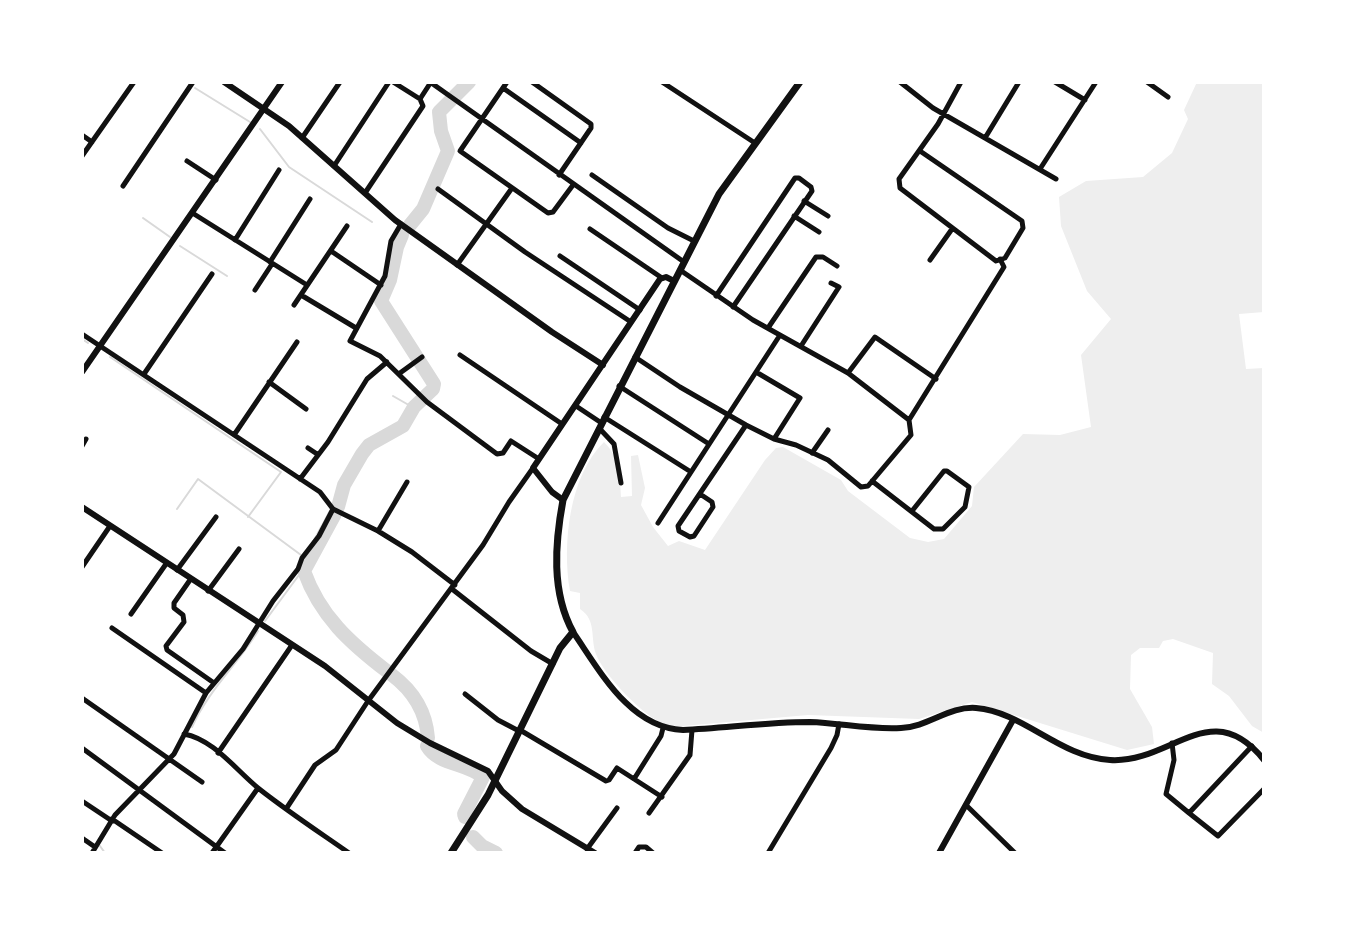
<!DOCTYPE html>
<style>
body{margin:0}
#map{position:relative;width:1346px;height:935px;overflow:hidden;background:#fff;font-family:"Nunito Sans",sans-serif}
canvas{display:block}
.frame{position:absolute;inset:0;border:84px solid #fff;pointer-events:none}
</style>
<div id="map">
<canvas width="1346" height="935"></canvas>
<div class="frame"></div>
</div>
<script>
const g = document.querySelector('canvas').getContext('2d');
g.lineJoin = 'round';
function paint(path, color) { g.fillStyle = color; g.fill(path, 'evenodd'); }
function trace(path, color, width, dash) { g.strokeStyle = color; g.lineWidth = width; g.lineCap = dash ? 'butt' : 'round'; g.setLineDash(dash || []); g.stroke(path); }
paint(new Path2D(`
 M 1197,82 L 1264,82 L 1264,312 L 1239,314 L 1246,369 L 1264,368 L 1264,733 L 1252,726 L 1229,696 L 1212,684 L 1213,653 L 1173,639 L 1163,641 L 1159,648 L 1140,648 L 1131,655 L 1130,689 L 1152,727 L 1154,744 L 1127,750 L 972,702 L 919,719 L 808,715 L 683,726 C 677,726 670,726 664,724 C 644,717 603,674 596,654 C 590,638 597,620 580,609 L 580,593 L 570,591 C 562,545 569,476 604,442 C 620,458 620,475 621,497 L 632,496 L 631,456 L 638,455 L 645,488 L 641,505 L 653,527 L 668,546 L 679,541 L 705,550 L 765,460 L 776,448 L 783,447 L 841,480 L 848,491 L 910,538 L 928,542 L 944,539 L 972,506 L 974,487 L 1023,434 L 1060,435 L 1091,427 L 1081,355 L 1111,319 L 1087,291 L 1061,226 L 1059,197 L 1086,181 L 1143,177 L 1172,153 L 1188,119 L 1184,110 Z`), '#eee');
trace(new Path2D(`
 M 195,88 L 250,122
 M 260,129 L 289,167 L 372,222
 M 143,218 L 170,237
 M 409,219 L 413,222
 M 180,246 L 227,276
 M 82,339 L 88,343
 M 110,357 L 281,472 L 248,517
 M 393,396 L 414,408
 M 177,509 L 198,479 L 301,555
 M 265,621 L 299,575 L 305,574
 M 192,727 C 208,691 237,665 258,631
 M 100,846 L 105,853`), '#d9d9d9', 2);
trace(new Path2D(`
 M 410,225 L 423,209 L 448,151 L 441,131 L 439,112 L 469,82
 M 338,507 L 344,485 L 362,454 L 369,445 L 403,426 L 414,407 L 433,389 L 434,384 L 381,301 L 390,280 L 397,247 L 402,235
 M 335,514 L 304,571 C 320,616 350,643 388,672
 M 392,675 C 412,690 426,711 428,738
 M 427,746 C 438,765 467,763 483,777 L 464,814 L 465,817
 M 473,837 L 482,846 L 496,853`), '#d9d9d9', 14);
trace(new Path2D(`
 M 393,82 L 420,99
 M 430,82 L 684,262
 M 507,82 L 460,151 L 548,213 L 553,212 L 573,185
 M 532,82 L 591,124 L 591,128 L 559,175
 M 662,82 L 755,143
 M 900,82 L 933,108 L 1056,179
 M 1055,82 L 1085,100
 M 1147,82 L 1168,97
 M 503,88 L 581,143
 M 82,135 L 92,142
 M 302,138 L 340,82
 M 985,138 L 1019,82
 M 920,151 L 1022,221 L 1023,228 L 1005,258 L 996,261 L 900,188 L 899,179 L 938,124 L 961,82
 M 82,156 L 134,82
 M 187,161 L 216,180
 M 334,166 L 389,82
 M 1040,169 L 1096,82
 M 592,175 L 668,228 L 694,241
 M 123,186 L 193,82
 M 438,189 L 525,252 L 631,322
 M 365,193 L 423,106 L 420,99 L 431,82
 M 804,201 L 828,216
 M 194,214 L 307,285
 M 794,216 L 819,232
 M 401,224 L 391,241 L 385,276 L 350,341 L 380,356 L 427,402 L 497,454 L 503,453 L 511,441 L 539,459
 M 590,229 L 662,278
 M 235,240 L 279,170
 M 331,251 L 381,285
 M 560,256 L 640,310
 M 930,260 L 952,229
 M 270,262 L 310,199
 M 457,265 L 512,188
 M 680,270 L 753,320 L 848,373 L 909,420
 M 255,290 L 272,264
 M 301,295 L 356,328
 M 716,296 L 795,178 L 799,178 L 811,187 L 812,191 L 733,307
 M 294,305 L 347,226
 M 768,328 L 816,257 L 823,257 L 837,266
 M 82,334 L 320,492 L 333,509 L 378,531 L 412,552 L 455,585
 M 801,346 L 839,287 L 831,283
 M 460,355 L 562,424
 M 635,357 L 680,387 L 746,425 L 774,439 L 796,445 L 828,460 L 861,487 L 868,486 L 911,435 L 909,420 L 1004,267 L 1000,259
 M 756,372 L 800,398 L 774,439
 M 400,373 L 422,357
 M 848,373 L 875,337 L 936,379
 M 144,374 L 212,274
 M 269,382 L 306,409
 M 619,386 L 709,444
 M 576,406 L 600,422
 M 604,417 L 691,472
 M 599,428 L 614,444 L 621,483
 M 234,435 L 297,342
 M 82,446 L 86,439
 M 308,448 L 317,454
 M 812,453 L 828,430
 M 300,479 L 328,442 L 367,379 L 387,362
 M 872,481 L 934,529 L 943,529 L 965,507 L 969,487 L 947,471 L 944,471 L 912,511
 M 700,494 L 712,502 L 713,507 L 694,536 L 690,537 L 679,531 L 678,526 L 746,425
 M 658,523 L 780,335
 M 378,531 L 407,482
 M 82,567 L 110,526
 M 177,570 L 216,517
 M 190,580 L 174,603 L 174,608 L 183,615 L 184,622 L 166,646 L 167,650 L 214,683
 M 452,589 L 531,651 L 553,664
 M 208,591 L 239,549
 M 131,614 L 166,564
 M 112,628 L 206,693
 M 465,694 L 498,720 L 519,731
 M 82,698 L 202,782
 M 520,730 L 606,781 L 609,780 L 617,768 L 662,797
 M 184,734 C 213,739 236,770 258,788 C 287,811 319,832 349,853
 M 1172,743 L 1174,760 L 1166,794 L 1189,813 L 1252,746
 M 82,748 L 225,853
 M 218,753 L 292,645
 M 634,779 L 661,736 L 663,728
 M 82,801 L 112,821
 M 967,806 L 1015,853
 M 286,809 L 315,765 L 336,750 L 368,701 L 483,545 L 509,502 L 533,468
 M 649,813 L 690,755 L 692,730
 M 1189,813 L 1218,836 L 1264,789
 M 112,819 L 162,853
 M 82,838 L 95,847
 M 587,849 L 617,808
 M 92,853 L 115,815 L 174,754 L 206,693 L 243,649 L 273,601 L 298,569 L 302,558 L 319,536 L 333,509
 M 212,853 L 258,788
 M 635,853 L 639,847 L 646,847 L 653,853
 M 768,853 L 831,748 L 837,735 L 839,724`), '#111', 5);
trace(new Path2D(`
 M 224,82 L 289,126 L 395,220 L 552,332 L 603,365
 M 82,372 L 282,82
 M 563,500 L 552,492 L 533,468 L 660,279 L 666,277 L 674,281
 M 82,507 L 325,666 L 397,723 L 430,743 L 488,771 L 502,791 L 522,809 L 595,853
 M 573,632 C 600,671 630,728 683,730 C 726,728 768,722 810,722 C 840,723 871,730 901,728 C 928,727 949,706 976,708 C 1024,712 1059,757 1110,760 C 1171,764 1211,694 1264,760
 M 939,853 L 1013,720`), '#111', 6);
trace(new Path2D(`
 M 451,853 L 488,795 L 560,648 L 573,632 C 551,592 555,543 563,500 L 719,194 L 800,82`), '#111', 7);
</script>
